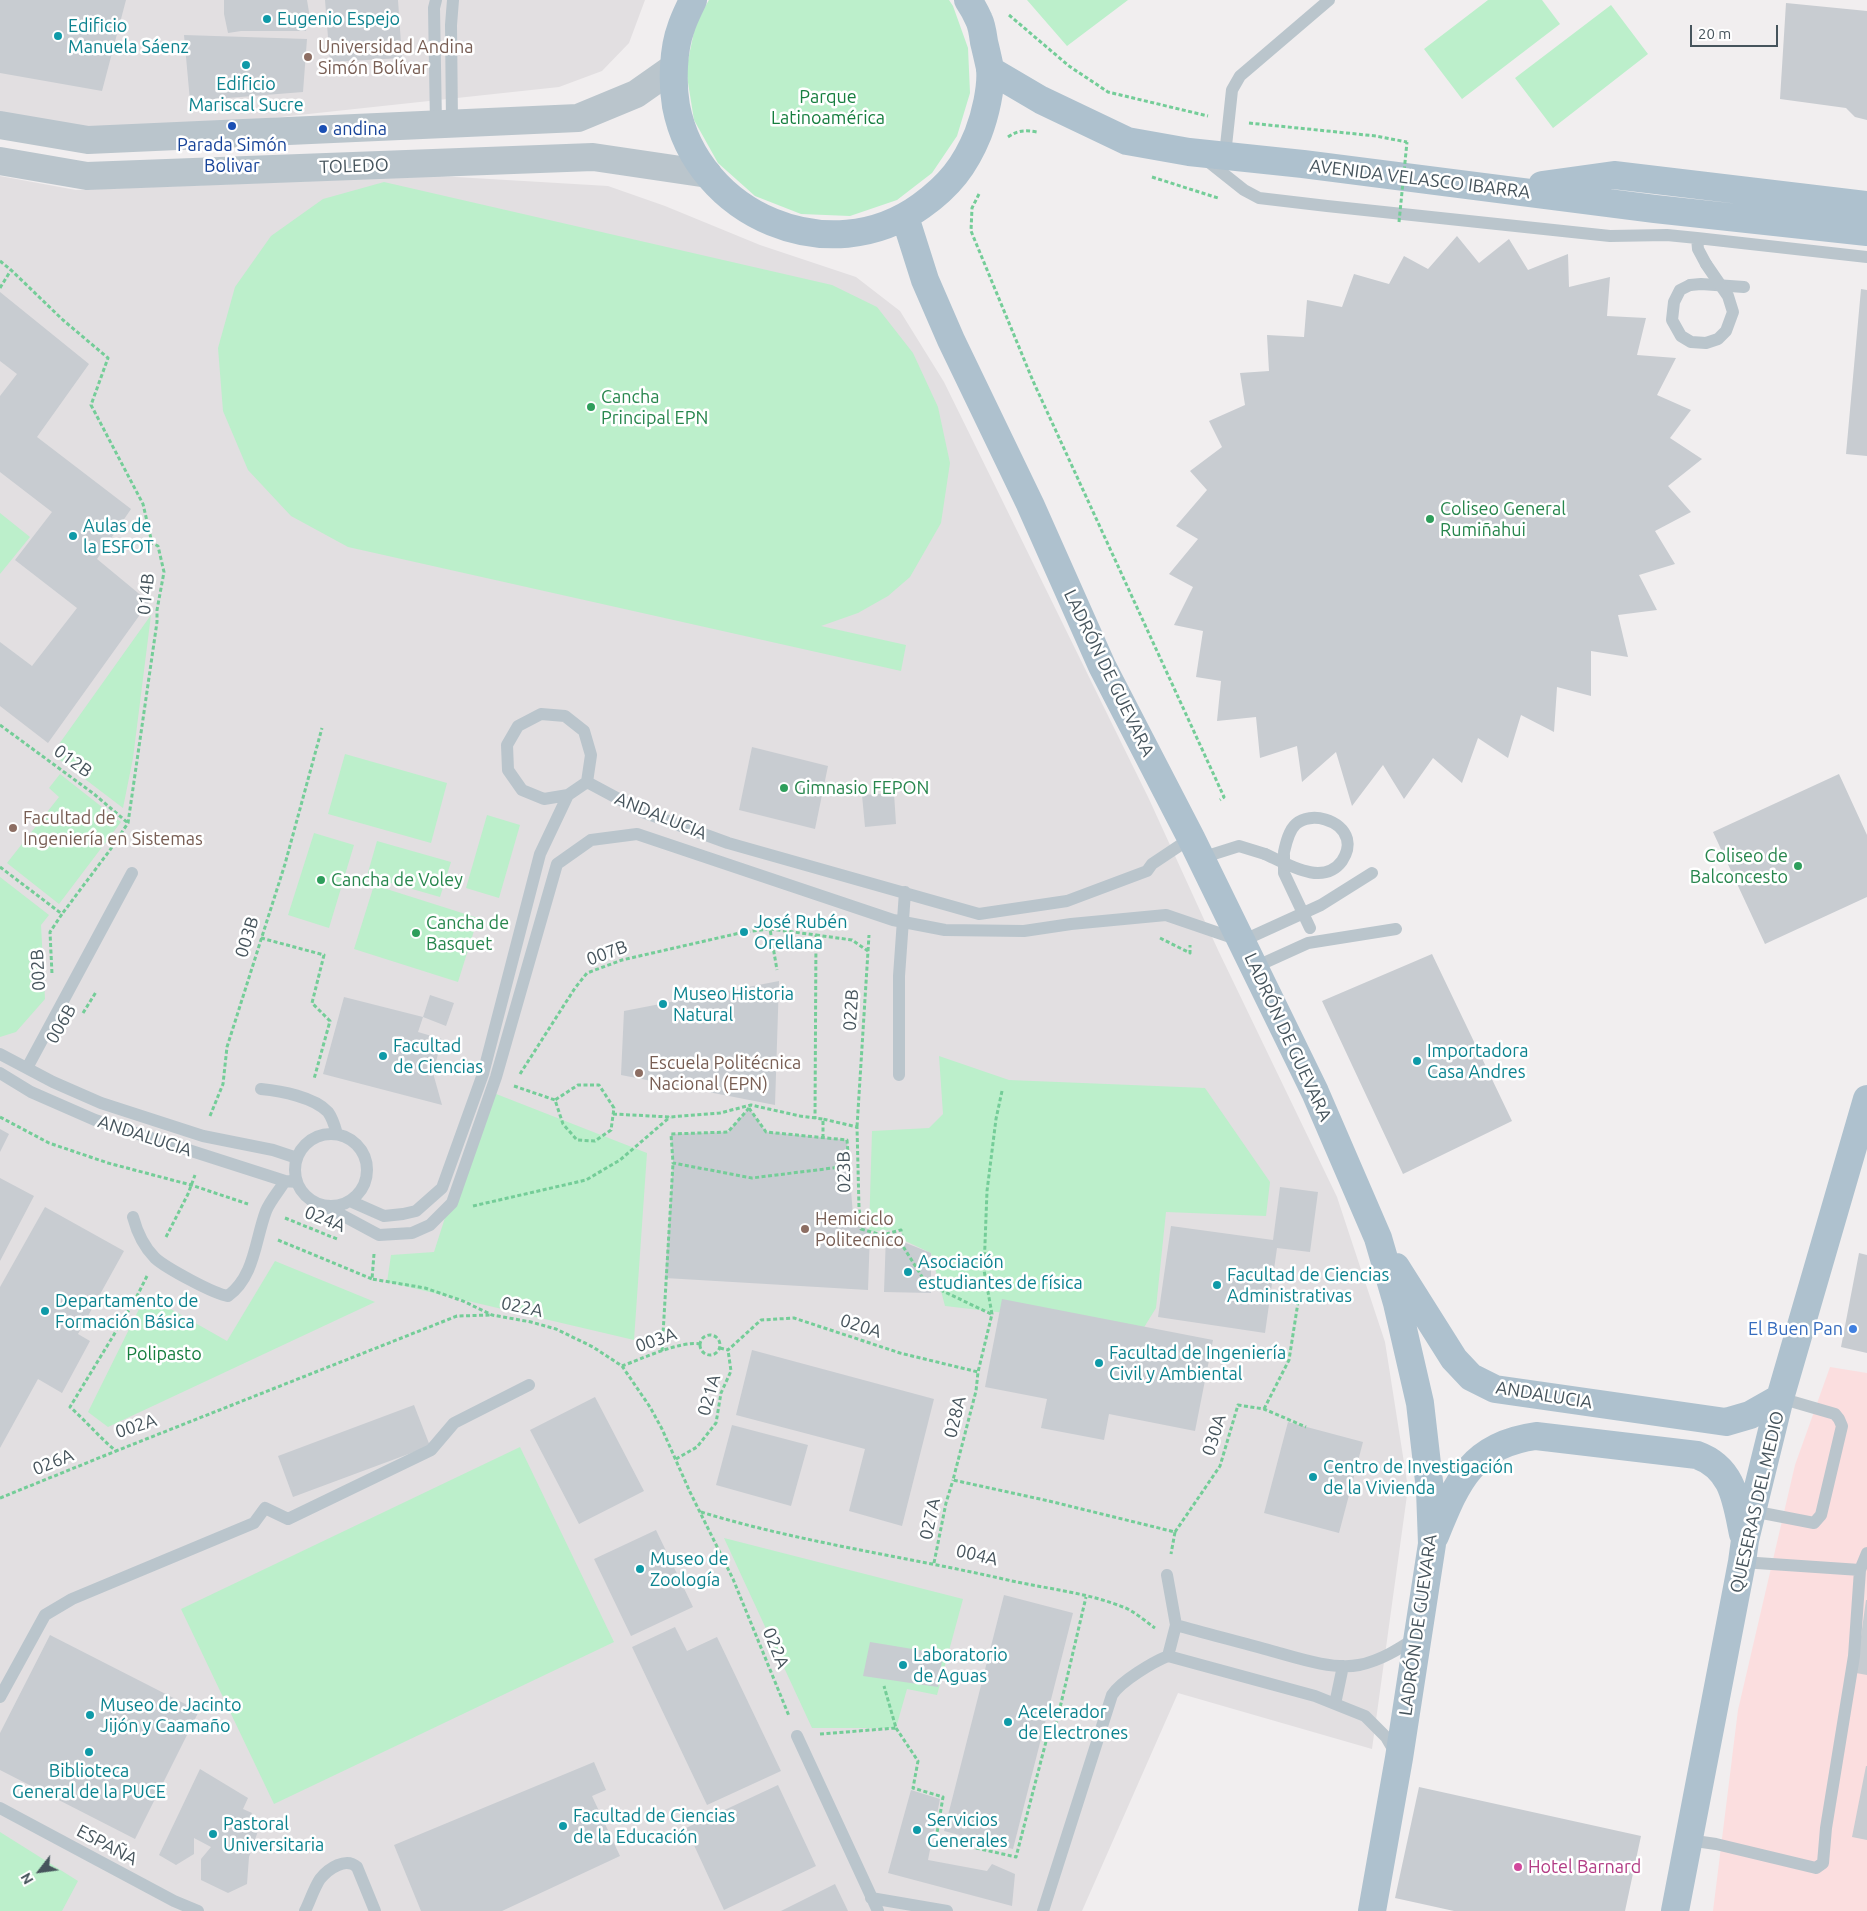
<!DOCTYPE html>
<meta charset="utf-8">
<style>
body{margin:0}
#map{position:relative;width:1867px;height:1911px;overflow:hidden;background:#f1eeef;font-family:Ubuntu,sans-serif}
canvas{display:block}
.north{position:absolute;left:15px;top:1846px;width:50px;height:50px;-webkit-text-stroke:4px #fff;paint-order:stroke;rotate:240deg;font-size:14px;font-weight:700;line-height:20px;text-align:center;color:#46545c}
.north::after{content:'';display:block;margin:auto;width:18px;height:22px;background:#46545c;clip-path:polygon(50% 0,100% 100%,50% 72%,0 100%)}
.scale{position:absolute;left:1690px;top:25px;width:88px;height:22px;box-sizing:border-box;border:2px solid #46545c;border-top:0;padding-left:6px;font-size:15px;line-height:18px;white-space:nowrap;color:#46545c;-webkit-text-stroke:4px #fff;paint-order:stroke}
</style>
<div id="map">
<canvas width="1867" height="1911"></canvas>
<div class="north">N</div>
<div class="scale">20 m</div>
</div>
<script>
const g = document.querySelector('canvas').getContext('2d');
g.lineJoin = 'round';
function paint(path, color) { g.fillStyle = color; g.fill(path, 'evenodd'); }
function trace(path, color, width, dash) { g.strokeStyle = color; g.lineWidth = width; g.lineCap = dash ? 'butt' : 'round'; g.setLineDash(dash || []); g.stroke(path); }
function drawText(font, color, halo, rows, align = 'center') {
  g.font = font + ' Ubuntu,sans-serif'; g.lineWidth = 5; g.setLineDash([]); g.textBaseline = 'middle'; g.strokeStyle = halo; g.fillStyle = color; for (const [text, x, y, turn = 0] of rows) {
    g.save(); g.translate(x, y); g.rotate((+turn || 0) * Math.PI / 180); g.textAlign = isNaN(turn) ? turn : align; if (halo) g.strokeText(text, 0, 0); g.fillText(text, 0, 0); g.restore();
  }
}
paint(new Path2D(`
 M 0,0 L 645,0 L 629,43 L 602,71 L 559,87 L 169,129 L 96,132 L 0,115 Z
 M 0,176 L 76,190 L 439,176 L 608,186 L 665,206 L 760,245 L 856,277 L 900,311 L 944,382 L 1149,799 L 1218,950 L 1337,1197 L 1385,1342 L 1408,1488 L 1372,1749 L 1178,1693 L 1082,1911 L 0,1911 Z`), '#e2dfe1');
paint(new Path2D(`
 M 1830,1367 L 1867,1373 L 1867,1911 L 1713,1911 L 1738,1710 L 1795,1465 Z`), '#fbdedf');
paint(new Path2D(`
 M 709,0 L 949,0 L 953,6 L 968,48 L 970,93 L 957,136 L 932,173 L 897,200 L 850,216 L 801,214 L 755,196 L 718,163 L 694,120 L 686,70 L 696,22 Z
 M 1027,0 L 1128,0 L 1067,46 Z
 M 1488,0 L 1542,0 L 1560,24 L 1462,99 L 1424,49 Z
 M 1611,5 L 1648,54 L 1553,128 L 1515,78 Z
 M 384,182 L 832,285 L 877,307 L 913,353 L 938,407 L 950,463 L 941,523 L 910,577 L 888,596 L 858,613 L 821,626 L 906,645 L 901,671 L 348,547 L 291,516 L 248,470 L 223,411 L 218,348 L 235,287 L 271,236 L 323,199 Z
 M 0,513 L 30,537 L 0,574 Z
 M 151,615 L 133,758 L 123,808 L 52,754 Z
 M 345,754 L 447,783 L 431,843 L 328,814 Z
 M 60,774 L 121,822 L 59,904 L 7,863 L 59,797 L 49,788 Z
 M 487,815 L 520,825 L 499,898 L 466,888 Z
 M 314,833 L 354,845 L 329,928 L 288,915 Z
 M 377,841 L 451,862 L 440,897 L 367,876 Z
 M 0,877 L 49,915 L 41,925 L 45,999 L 16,1032 L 0,1037 Z
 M 374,885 L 478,918 L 458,982 L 354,949 Z
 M 939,1056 L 1009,1080 L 1205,1088 L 1270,1182 L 1266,1216 L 1166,1212 L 1156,1308 L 1143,1329 L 945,1306 L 931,1253 L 903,1240 L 901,1230 L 869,1231 L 872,1131 L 929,1128 L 943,1114 Z
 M 486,1090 L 647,1153 L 634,1340 L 387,1282 L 391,1255 L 434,1252 Z
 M 275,1261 L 375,1302 L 108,1427 L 88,1412 L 146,1295 L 227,1341 Z
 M 520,1447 L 614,1642 L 274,1804 L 181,1609 Z
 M 724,1538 L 963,1599 L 937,1695 L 907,1689 L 896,1728 L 812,1728 Z
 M 0,1832 L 78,1881 L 62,1911 L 0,1911 Z`), '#bcefcb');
paint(new Path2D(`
 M 0,0 L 126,0 L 102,91 L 0,73 Z
 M 224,0 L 307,0 L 309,12 L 306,31 L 241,31 L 228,33 L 224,14 Z
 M 325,0 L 398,0 L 402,58 L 330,62 Z
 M 1786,3 L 1867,11 L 1867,120 L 1855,117 L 1846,108 L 1780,99 Z
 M 184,35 L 307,39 L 303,92 L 190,101 Z
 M 1457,236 L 1479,263 L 1509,239 L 1528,270 L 1568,254 L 1569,287 L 1610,277 L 1607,316 L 1646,318 L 1637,355 L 1676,358 L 1657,395 L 1691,410 L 1670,438 L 1702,459 L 1668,486 L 1691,512 L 1655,531 L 1675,564 L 1639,575 L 1657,610 L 1618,615 L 1628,657 L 1591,651 L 1591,696 L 1557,687 L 1554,732 L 1521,715 L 1508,758 L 1478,738 L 1462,783 L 1433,758 L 1404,799 L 1383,765 L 1352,806 L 1336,752 L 1302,782 L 1297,746 L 1260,758 L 1256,717 L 1217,721 L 1221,681 L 1196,677 L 1203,631 L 1174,625 L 1193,587 L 1169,574 L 1198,539 L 1176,526 L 1207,490 L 1190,471 L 1222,447 L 1209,421 L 1245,405 L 1240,373 L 1269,371 L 1267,335 L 1304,337 L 1307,300 L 1342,307 L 1354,274 L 1389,284 L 1404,256 L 1428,269 Z
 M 1861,289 L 1867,290 L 1867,456 L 1846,454 Z
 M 0,292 L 89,364 L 37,437 L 131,509 L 97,559 L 149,602 L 48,743 L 0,706 L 0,642 L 32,666 L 77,608 L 15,560 L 52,512 L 0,472 L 0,396 L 17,374 L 0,361 Z
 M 752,747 L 828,766 L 815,829 L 739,810 Z
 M 1839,774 L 1867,835 L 1867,897 L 1765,944 L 1713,832 Z
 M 894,793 L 896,824 L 865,827 L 862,795 Z
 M 1432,954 L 1512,1121 L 1403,1174 L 1322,1001 Z
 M 779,981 L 775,1105 L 621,1075 L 624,1011 Z
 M 430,995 L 454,1003 L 446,1026 L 423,1017 Z
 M 344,997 L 423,1017 L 418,1032 L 442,1039 L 433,1073 L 442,1105 L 323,1074 Z
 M 749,1108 L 766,1132 L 847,1140 L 853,1215 L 870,1232 L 868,1290 L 665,1278 L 673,1163 L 671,1134 L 728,1132 Z
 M 0,1129 L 9,1134 L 0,1152 Z
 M 0,1178 L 34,1196 L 0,1261 Z
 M 1280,1187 L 1318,1192 L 1310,1252 L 1277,1248 L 1265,1333 L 1158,1317 L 1171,1226 L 1273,1240 Z
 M 45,1207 L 124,1251 L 78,1334 L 90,1341 L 62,1393 L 38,1379 L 0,1448 L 0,1287 Z
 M 886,1235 L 931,1253 L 931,1293 L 884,1292 Z
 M 1859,1253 L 1867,1255 L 1867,1353 L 1841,1347 Z
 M 1002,1299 L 1213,1340 L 1195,1431 L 1109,1414 L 1104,1440 L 1041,1428 L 1047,1399 L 985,1387 Z
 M 752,1350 L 934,1399 L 902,1526 L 849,1511 L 865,1449 L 736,1415 Z
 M 595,1397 L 644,1491 L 579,1524 L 530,1430 Z
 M 414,1405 L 430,1446 L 293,1497 L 278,1456 Z
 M 1288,1422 L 1363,1442 L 1339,1533 L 1264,1513 Z
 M 732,1425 L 808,1445 L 791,1506 L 716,1485 Z
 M 656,1530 L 693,1607 L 631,1636 L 594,1559 Z
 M 1004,1595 L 1073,1613 L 1013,1849 L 944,1831 Z
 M 1866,1600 L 1867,1600 L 1867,1675 L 1856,1673 Z
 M 675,1627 L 687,1651 L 717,1637 L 781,1771 L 707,1805 L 632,1647 Z
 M 50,1635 L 199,1711 L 135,1839 L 0,1770 L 0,1733 Z
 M 870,1642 L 943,1654 L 938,1687 L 863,1676 Z
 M 594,1762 L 606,1790 L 592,1796 L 620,1856 L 502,1911 L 421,1911 L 394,1845 Z
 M 1866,1766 L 1867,1766 L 1867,1840 L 1852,1837 Z
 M 200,1769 L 248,1798 L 243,1809 L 252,1813 L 247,1823 L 258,1831 L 249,1857 L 247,1884 L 228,1893 L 201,1880 L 201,1859 L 211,1847 L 194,1838 L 194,1854 L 176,1865 L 159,1855 Z
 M 778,1785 L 816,1866 L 724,1910 L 686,1828 Z
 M 1419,1787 L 1641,1836 L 1625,1911 L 1454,1911 L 1395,1898 Z
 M 911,1790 L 940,1799 L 928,1860 L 987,1871 L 992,1864 L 1015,1874 L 1012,1906 L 888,1873 Z
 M 835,1884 L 848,1911 L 781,1911 Z`), '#c8ccd1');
trace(new Path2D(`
 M 1009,15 L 1069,66 L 1108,92 L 1208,116
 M 1249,123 L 1376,136 L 1407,142
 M 1008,137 C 1018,130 1025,130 1037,132
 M 1152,177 L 1218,198
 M 979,194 L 972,208 L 971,231 L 1033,381 L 1224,797 L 1220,800
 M 0,261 L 11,270 L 63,320 L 108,358 L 91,405 L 143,504 L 152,543 L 158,546 L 164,572 L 157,610 L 157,622 L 128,823 L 110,850 L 62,914
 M 0,288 L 11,270
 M 0,725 L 94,794 L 128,823
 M 0,867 L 62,914 L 50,932 L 52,974
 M 770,929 L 816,935 L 815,1119
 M 816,935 L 852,940 L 868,951 L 857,1127
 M 261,938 L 324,955 L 312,1003 L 330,1021 L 314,1079
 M 1160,938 L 1190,953 L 1190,945
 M 868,951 L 869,935
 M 83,1013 L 96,992
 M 520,1074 L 575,988 L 587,973 L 622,960 L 744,932 L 770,929 L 777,970
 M 514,1086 L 555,1100 L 563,1124 L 577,1140 L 595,1141 L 611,1130 L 614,1108 L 599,1085 L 578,1085 L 555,1100
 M 1002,1091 L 996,1119 L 987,1191 L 984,1270 L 992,1314 L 978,1372 L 976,1391 L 953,1480 L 1049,1501 L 1175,1532 L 1171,1554
 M 749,1108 L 766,1132 L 847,1140 L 849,1166 L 752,1178 L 673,1163 L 671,1134 L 728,1132 Z
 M 613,1114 L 670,1117 L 720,1113 L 751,1105 L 800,1116 L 823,1119
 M 210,1116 L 223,1084 L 227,1047 L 285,864 L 322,728
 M 0,1117 L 49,1143 L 108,1163 L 191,1185 L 248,1204
 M 823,1138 L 823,1119 L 857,1127 L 859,1208 L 861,1229 L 882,1235 L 901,1230 L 904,1248 L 926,1283 L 991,1314
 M 473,1206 L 586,1180 L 620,1160 L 670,1117
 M 285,1218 L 337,1239
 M 166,1237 L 188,1194 L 195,1175
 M 278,1240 L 372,1279
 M 374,1254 L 372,1279 L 425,1288 L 463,1301 L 492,1315 L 531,1322 L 556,1329 L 593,1347 L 622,1366 L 650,1407 L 662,1429 L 690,1492 L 733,1579 L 789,1716
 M 147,1276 L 135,1300 L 70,1407 C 86,1421 100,1438 116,1451 L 457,1316 L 492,1315
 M700 1345a10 10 0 1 1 20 0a10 10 0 1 1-20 0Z
 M 720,1348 L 728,1350 L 761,1320 L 794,1318 L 900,1353 L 978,1372
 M 662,1351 L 673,1163
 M 622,1366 C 641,1359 682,1340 700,1344
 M 1264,1409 L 1289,1360 L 1299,1296 L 1282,1295
 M 676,1459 L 697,1447 L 716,1423 L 721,1393 L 731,1371 L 728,1350
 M 0,1498 L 116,1451
 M 701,1512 C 802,1543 909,1557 1012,1581 C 1049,1589 1088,1593 1123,1607 C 1134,1611 1145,1621 1155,1628
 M 1175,1532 L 1220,1466 L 1238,1405 L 1264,1409 L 1306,1427
 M 934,1563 L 946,1503 L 953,1480
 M 896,1728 L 918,1761 L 913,1788 L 943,1797 L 936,1839 L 1016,1857 L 1049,1730 L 1055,1729 L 1086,1597
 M 820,1734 L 896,1728 L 884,1686`), '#74cd98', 3, [4, 2.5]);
trace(new Path2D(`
 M 436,0 L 434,8 L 436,124
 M 452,123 L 451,25 L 453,0
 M 1225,155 L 1232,90 L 1240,76 L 1329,0
 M 1205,159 L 1244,190 L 1259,198 L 1327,206 L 1610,236 L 1667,235 L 1697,238 L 1698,249 L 1706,264
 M 1697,238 L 1867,257
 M 1690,285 L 1701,284 L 1744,287
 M 587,782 L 643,812 L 728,843 L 979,914 L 1067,901 L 1147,871 L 1152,864 L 1191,838
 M 568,795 L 544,799 L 522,790 L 508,770 L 507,745 L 518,726 L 541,714 L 565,716 L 584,731 L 591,755 L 587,782
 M 1284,855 L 1284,873 L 1310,928
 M 1201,858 L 1239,846 L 1265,854
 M 1255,967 L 1308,943 L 1396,929
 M 0,1054 L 53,1082 L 101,1103 L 203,1136 L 273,1150 L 297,1158
 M 27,1068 L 132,873
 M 0,1073 L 31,1092 L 95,1120 L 285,1181 L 297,1182
 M 899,1075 L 899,976 L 905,892
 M 261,1089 C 281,1091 314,1097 328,1112 C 333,1119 335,1127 337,1134
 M295 1170a36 36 0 1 1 72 0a36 36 0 1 1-72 0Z
 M 350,1201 L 384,1216 L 403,1214 L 416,1211 L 442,1188 L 483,1074 L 540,854 L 568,795 L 587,782
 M 325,1206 L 379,1235 L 412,1233 L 430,1225 L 452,1203 L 496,1077 L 557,864 L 591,840 L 637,834 L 893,920 L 945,930 L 1024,931 L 1071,924 L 1166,915 L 1242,941 L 1321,905 L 1372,873
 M 133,1217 C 137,1232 144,1247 155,1258 C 166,1268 214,1294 228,1296 C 255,1276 255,1240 266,1211 C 270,1201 279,1191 285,1181
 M 1752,1511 L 1814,1523 L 1821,1515 L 1842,1426 L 1839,1419 L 1835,1414 L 1780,1398
 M 1742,1562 L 1860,1570
 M 1167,1575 L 1176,1625 L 1168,1656
 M 1176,1625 C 1208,1634 1240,1642 1272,1651 C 1297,1658 1333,1670 1359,1665 C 1380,1661 1399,1649 1417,1637
 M 0,1697 L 45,1615 L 72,1599 L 254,1523 L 265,1508 L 288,1519 L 431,1450 L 454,1423 L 529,1385
 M 1335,1704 L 1343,1666
 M 797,1736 L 878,1911
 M 0,1808 L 174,1901 L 198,1911
 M 1688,1840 L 1716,1844 L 1816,1868 L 1823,1863 L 1826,1828 L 1854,1656 L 1860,1570 L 1867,1553
 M 871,1898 L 947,1911
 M 305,1911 C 310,1901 314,1888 320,1879 C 329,1868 346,1857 357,1867 L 375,1911
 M 1043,1911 L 1112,1695 C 1121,1681 1153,1662 1168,1656 L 1315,1696 L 1365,1716 L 1386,1737 L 1396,1754`), '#bac5cc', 12);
trace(new Path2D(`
 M 0,125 L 88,140 L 578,118 L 636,94 L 673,68
 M 0,161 L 87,176 L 593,157 L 708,174`), '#bac5cc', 28);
trace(new Path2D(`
 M 693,0 C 689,9 684,18 681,28 C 673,49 672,83 676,106 C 697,216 830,272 921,206 C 949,186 965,166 978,134 C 985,116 992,87 990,68 C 988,59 986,50 984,42 C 983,35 982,26 979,20 C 976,13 972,6 968,0
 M 990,70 L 1041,100 L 1127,141 L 1189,152 L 1303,164 L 1655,209 L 1867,232
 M 1542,185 L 1614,175 L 1867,205
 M 905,217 L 925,280 L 951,340 L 1030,504 L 1102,666 L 1191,838 L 1315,1092 L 1378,1238 L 1397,1303 L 1420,1403 L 1430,1490 L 1432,1544 L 1399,1758 L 1372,1911
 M 1396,1267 L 1454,1359 L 1471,1377 L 1495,1389 L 1726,1422 L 1750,1415 L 1780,1398
 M 1435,1536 C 1457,1482 1471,1445 1536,1436 L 1697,1455 C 1733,1468 1736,1500 1743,1534
 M 1675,1911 L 1742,1562 L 1745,1540 L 1780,1398 L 1867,1099`), '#aec1ce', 28);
trace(new Path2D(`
 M 1399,222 L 1407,142`), '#74cd98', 3, [4, 2.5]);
trace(new Path2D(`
 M 1690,285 L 1680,290 L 1674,302 L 1672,320 L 1681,336 L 1691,342 L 1706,343 L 1718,339 L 1726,331 L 1733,312 L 1728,296 L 1706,264
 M 1265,854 C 1287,864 1323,887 1342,861 C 1346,855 1349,847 1347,839 C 1342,820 1311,811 1296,824 C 1289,830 1286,843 1284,852`), '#bac5cc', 12);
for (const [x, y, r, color] of [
 [267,19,5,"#0f9aa8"],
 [58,36,5,"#0f9aa8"],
 [308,57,5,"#8d6e63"],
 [246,65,5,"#0f9aa8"],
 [232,126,5,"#1a4fb4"],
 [323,129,5,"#1a4fb4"],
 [591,407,5,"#2e9e5b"],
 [1430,519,5,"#2e9e5b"],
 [73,536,5,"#0f9aa8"],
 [784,788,5,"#2e9e5b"],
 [13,828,5,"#8d6e63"],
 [1798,866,5,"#2e9e5b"],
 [321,880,5,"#2e9e5b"],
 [744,932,5,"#0f9aa8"],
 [416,933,5,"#2e9e5b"],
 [663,1004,5,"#0f9aa8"],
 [383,1056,5,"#0f9aa8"],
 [1417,1061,5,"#0f9aa8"],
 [639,1073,5,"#8d6e63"],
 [805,1229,5,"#8d6e63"],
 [908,1272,5,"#0f9aa8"],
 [1217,1285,5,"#0f9aa8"],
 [45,1311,5,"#0f9aa8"],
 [1853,1329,5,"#3f7fe0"],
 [1099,1363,5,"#0f9aa8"],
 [1313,1477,5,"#0f9aa8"],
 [640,1569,5,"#0f9aa8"],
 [903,1665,5,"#0f9aa8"],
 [90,1715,5,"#0f9aa8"],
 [1008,1722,5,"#0f9aa8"],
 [89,1752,5,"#0f9aa8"],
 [563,1826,5,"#0f9aa8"],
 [917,1830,5,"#0f9aa8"],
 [213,1834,5,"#0f9aa8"],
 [1518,1867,5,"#d1479c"]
]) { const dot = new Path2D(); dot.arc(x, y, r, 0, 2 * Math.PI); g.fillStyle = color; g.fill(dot); trace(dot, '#fff', 2); }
drawText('18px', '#0d838f', '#fff', [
 ["Eugenio Espejo",277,19],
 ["Edificio",68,26],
 ["Manuela Sáenz",68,47],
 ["Edificio",246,84,"center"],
 ["Mariscal Sucre",246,105,"center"],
 ["Aulas de",83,526],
 ["la ESFOT",83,547],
 ["José Rubén",754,922],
 ["Orellana",754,943],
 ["Museo Historia",673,994],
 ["Natural",673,1015],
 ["Facultad",393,1046],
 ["de Ciencias",393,1067],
 ["Importadora",1427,1051],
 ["Casa Andres",1427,1072],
 ["Asociación",918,1262],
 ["estudiantes de física",918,1283],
 ["Facultad de Ciencias",1227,1275],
 ["Administrativas",1227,1296],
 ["Departamento de",55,1301],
 ["Formación Básica",55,1322],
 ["Facultad de Ingeniería",1109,1353],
 ["Civil y Ambiental",1109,1374],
 ["Centro de Investigación",1323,1467],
 ["de la Vivienda",1323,1488],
 ["Museo de",650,1559],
 ["Zoología",650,1580],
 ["Laboratorio",913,1655],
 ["de Aguas",913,1676],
 ["Museo de Jacinto",100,1705],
 ["Jijón y Caamaño",100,1726],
 ["Acelerador",1018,1712],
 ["de Electrones",1018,1733],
 ["Biblioteca",89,1771,"center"],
 ["General de la PUCE",89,1792,"center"],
 ["Facultad de Ciencias",573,1816],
 ["de la Educación",573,1837],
 ["Servicios",927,1820],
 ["Generales",927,1841],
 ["Pastoral",223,1824],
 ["Universitaria",223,1845]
], 'left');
drawText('18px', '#785e54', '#fff', [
 ["Universidad Andina",318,47],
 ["Simón Bolívar",318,68],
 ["Facultad de",23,818],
 ["Ingeniería en Sistemas",23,839],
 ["Escuela Politécnica",649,1063],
 ["Nacional (EPN)",649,1084],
 ["Hemiciclo",815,1219],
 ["Politecnico",815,1240]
], 'left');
drawText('18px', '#167e3f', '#fff', [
 ["Parque",828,97],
 ["Latinoamérica",828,118],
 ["Polipasto",164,1354]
]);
drawText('18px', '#164399', '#fff', [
 ["andina",333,129],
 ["Parada Simón",232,145,"center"],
 ["Bolivar",232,166,"center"]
], 'left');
drawText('18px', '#46545c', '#fff', [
 ["TOLEDO",354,166,-2],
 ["AVENIDA VELASCO IBARRA",1420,179,7],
 ["014B",146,594,-84],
 ["LADRÓN DE GUEVARA",1109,673,64],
 ["012B",73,761,36],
 ["ANDALUCIA",661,816,22],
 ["003B",247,937,-73],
 ["007B",607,953,-20],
 ["002B",38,970,-93],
 ["022B",851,1010,-86],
 ["006B",61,1024,-60],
 ["LADRÓN DE GUEVARA",1288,1037,65],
 ["ANDALUCIA",145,1136,18],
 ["023B",844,1172,-91],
 ["024A",325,1219,22],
 ["022A",522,1307,12],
 ["020A",861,1326,18],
 ["003A",656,1340,-19],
 ["021A",709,1395,-74],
 ["ANDALUCIA",1544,1395,9],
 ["028A",955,1417,-76],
 ["002A",136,1426,-18],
 ["030A",1214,1435,-73],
 ["026A",53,1462,-22],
 ["QUESERAS DEL MEDIO",1757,1502,-77],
 ["027A",930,1519,-78],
 ["004A",977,1555,13],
 ["LADRÓN DE GUEVARA",1418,1625,-82],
 ["022A",776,1648,68],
 ["ESPAÑA",107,1845,28]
]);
drawText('18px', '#27864d', '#fff', [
 ["Cancha",601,397],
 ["Principal EPN",601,418],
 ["Coliseo General",1440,509],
 ["Rumiñahui",1440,530],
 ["Gimnasio FEPON",794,788],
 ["Coliseo de",1788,856,"right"],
 ["Balconcesto",1788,877,"right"],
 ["Cancha de Voley",331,880],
 ["Cancha de",426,923],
 ["Basquet",426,944]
], 'left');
drawText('18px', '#366cbe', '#fff', [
 ["El Buen Pan",1843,1329]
], 'right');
drawText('18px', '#b23c85', '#fff', [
 ["Hotel Barnard",1528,1867]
], 'left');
</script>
